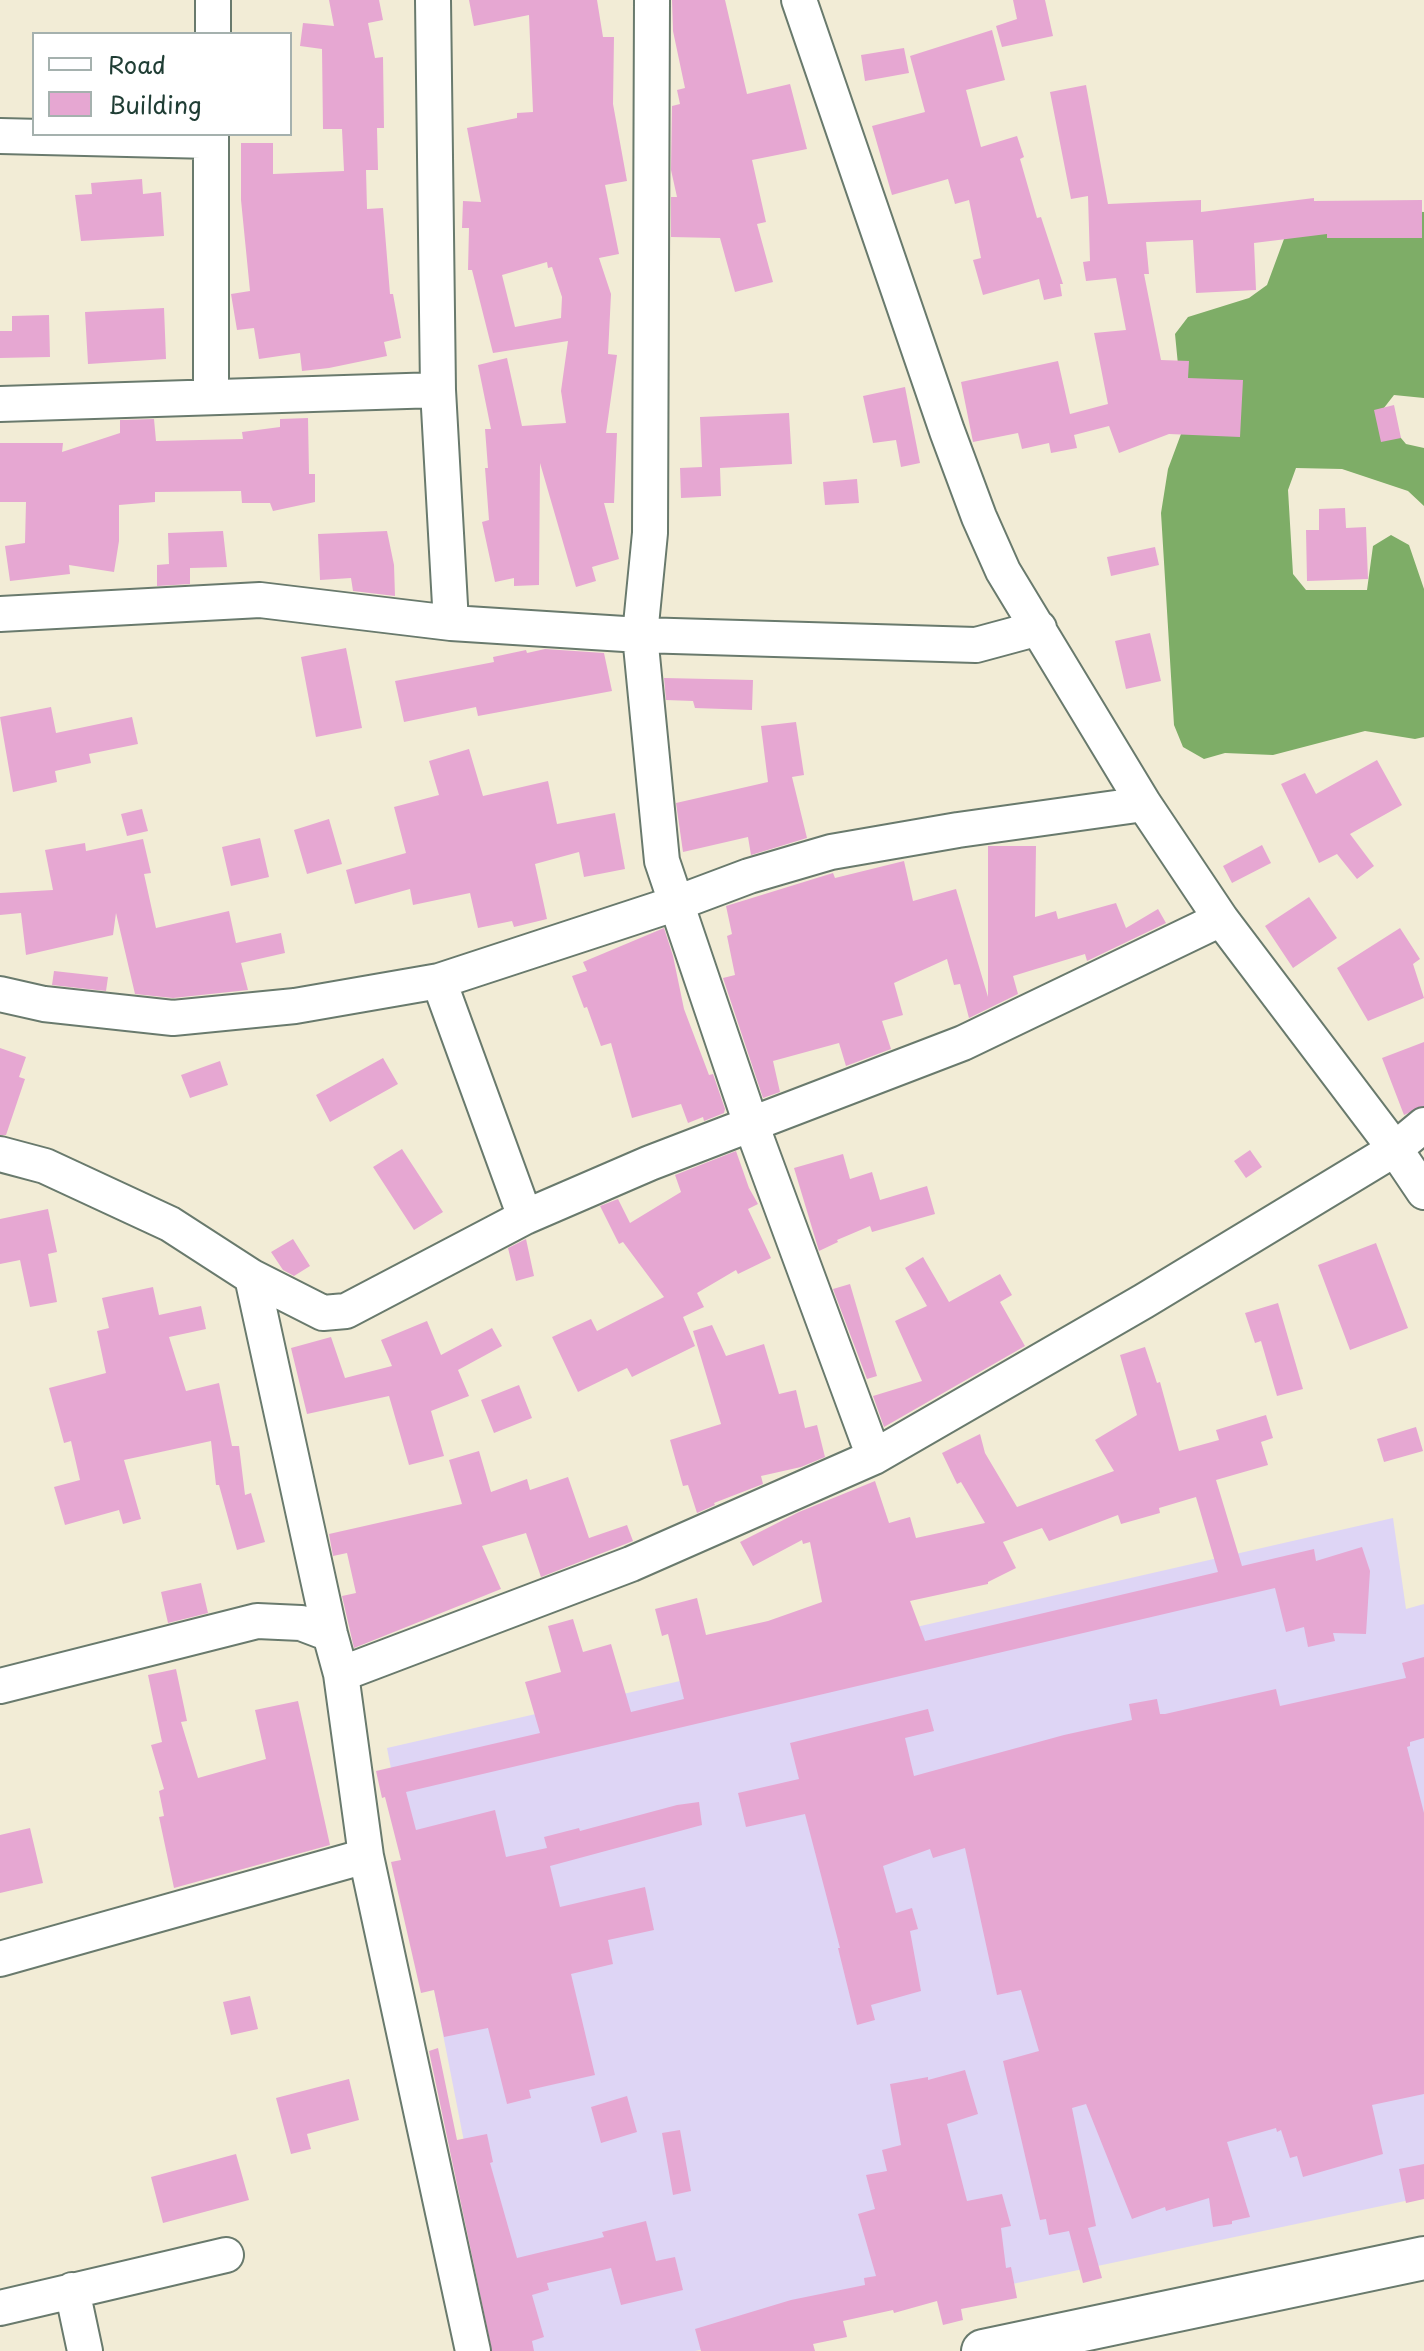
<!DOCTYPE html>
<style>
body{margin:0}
#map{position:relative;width:1424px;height:2351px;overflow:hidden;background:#f2ecd6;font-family:"Playpen Sans",sans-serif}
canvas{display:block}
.legend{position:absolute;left:32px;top:32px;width:260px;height:104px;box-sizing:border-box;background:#fff;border:2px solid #a5b1ae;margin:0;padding:10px 14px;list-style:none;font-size:24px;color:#1f3d34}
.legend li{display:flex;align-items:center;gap:16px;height:40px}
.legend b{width:40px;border:2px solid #a5b1ae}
</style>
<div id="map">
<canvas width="1424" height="2351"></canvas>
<ul class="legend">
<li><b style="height:10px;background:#fff"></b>Road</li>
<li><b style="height:22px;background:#e6a7d2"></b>Building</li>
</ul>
</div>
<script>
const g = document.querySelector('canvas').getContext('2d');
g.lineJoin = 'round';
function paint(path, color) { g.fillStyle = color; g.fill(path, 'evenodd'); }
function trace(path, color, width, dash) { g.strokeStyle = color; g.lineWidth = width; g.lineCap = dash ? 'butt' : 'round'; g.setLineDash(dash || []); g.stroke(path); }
paint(new Path2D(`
 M 1393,1518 L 1406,1609 L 1424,1604 L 1424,2197 L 695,2351 L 505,2351 L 387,1748 Z`), '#ded5f5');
paint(new Path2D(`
 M 1338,209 L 1424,212 L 1424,398 L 1394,395 L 1380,413 L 1406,444 L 1424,448 L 1424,506 L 1408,491 L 1342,469 L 1296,468 L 1288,490 L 1293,574 L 1306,590 L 1367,590 L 1373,546 L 1391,535 L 1409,545 L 1424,589 L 1424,737 L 1415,739 L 1365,731 L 1273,755 L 1225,753 L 1204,759 L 1183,747 L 1174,725 L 1161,513 L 1168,469 L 1184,426 L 1175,334 L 1188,317 L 1249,298 L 1267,285 L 1284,239 Z`), '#7ead67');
paint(new Path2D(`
 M 329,0 L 379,0 L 383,20 L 368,23 L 375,58 L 383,57 L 384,128 L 377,128 L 378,170 L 366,170 L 367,209 L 383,208 L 390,294 L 393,294 L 401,338 L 384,342 L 387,356 L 329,368 L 302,371 L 300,353 L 259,359 L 254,328 L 237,330 L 231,294 L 250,291 L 241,200 L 241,143 L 273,143 L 273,174 L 344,171 L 342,129 L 323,129 L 322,49 L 300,46 L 303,23 L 334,26 Z
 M 469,0 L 597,0 L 603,37 L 614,37 L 613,104 L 627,181 L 605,185 L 619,254 L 599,258 L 611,294 L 608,354 L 617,355 L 606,433 L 617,433 L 614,503 L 604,503 L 619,559 L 592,567 L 596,581 L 576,587 L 540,463 L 539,585 L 514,586 L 514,578 L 495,582 L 482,522 L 489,520 L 485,468 L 488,468 L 485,429 L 491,429 L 478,365 L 507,358 L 522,426 L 566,423 L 561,391 L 568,341 L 493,353 L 472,270 L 468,270 L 469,228 L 462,228 L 463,201 L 481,202 L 467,128 L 517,118 L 517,113 L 533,112 L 529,15 L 474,26 ZM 547,262 L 548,268 L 552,267 L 562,297 L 561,318 L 515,327 L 502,275 Z
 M 672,0 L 725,0 L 747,94 L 790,84 L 807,149 L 752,160 L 766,222 L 757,224 L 773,282 L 735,292 L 720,238 L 671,237 L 671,197 L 677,197 L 671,170 L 672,106 L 680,104 L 677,90 L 685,88 L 673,31 Z
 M 1013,0 L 1045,0 L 1053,36 L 1002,47 L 996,26 L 1017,19 Z
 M 992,30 L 1005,80 L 966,90 L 981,147 L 1017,136 L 1024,157 L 1020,159 L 1037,218 L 1041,217 L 1063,284 L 1060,284 L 1062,296 L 1044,300 L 1039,279 L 983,295 L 973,260 L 981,258 L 969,200 L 955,204 L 948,179 L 892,195 L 872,126 L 925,112 L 910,56 Z
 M 904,48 L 909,73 L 865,81 L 861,55 Z
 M 1086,85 L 1108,204 L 1201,200 L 1201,212 L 1314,198 L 1314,201 L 1422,200 L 1422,238 L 1327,238 L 1327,234 L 1254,243 L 1256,290 L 1196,293 L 1193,240 L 1146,242 L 1149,274 L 1144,274 L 1161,360 L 1189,361 L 1188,378 L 1243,380 L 1240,437 L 1169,434 L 1119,453 L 1109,426 L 1074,435 L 1077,448 L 1051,453 L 1049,443 L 1022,449 L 1018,433 L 973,442 L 961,382 L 1058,361 L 1070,414 L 1108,404 L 1094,333 L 1126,330 L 1116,278 L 1086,281 L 1083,262 L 1090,261 L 1088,196 L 1071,199 L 1050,92 Z
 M 142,179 L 143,194 L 161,192 L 164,236 L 81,241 L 75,195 L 92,194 L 91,183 Z
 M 164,308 L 166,359 L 88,364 L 85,312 Z
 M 49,315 L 50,357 L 0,358 L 0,331 L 12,331 L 12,316 Z
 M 905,387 L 920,463 L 901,467 L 896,440 L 873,443 L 863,396 Z
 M 1394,405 L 1401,438 L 1381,442 L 1374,410 Z
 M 789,413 L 792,464 L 720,468 L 721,496 L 681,498 L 680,468 L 702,467 L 700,417 Z
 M 308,418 L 309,474 L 315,474 L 315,502 L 273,511 L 270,503 L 242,503 L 241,491 L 155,492 L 155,502 L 119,505 L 119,541 L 114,572 L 69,565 L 70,574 L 10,581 L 5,546 L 25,543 L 26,502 L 0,502 L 0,443 L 63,443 L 62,452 L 120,433 L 120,420 L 154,419 L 156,441 L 243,439 L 242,432 L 280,427 L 280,419 Z
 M 857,479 L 859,503 L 825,505 L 823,482 Z
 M 1345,508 L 1346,528 L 1366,527 L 1368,579 L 1307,581 L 1306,530 L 1319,530 L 1319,509 Z
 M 223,531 L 227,567 L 190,568 L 190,584 L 157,586 L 157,565 L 169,564 L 168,533 Z
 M 387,531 L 394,565 L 395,596 L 353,591 L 351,578 L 320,580 L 318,534 Z
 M 1155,547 L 1159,565 L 1111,576 L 1107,557 Z
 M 1150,633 L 1161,681 L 1126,689 L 1115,641 Z
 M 346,648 L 362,728 L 316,737 L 301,657 Z
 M 545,649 L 604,653 L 612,691 L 478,716 L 476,707 L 404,722 L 395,681 L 494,662 L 493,657 L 526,650 L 527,653 Z
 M 664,678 L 753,680 L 752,710 L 695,708 L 693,701 L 666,700 Z
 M 51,707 L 56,733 L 132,717 L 138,744 L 89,754 L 91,763 L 55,771 L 57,782 L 13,792 L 0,717 Z
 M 796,722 L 804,775 L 792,777 L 807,838 L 751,855 L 748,837 L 683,852 L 676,803 L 768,782 L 761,726 Z
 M 469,749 L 483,796 L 548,781 L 557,824 L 615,813 L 625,869 L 584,877 L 579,852 L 535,864 L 547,919 L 514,927 L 512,921 L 478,928 L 470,893 L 413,905 L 410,889 L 355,904 L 346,870 L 406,853 L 394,807 L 439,795 L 429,761 Z
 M 1377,760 L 1402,805 L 1350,834 L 1374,866 L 1357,879 L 1337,854 L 1319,863 L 1281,784 L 1305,773 L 1316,794 Z
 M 142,809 L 148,831 L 127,836 L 121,814 Z
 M 329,819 L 342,864 L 307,874 L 294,830 Z
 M 260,838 L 269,877 L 231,886 L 222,847 Z
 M 143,839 L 151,873 L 144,874 L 156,928 L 229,911 L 236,943 L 281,933 L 285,953 L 241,963 L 248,990 L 173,998 L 135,994 L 116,913 L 113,935 L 26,955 L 21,913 L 0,915 L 0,893 L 53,890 L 45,850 L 85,843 L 86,851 Z
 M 1262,845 L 1271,863 L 1232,883 L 1223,866 Z
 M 988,846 L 1036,846 L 1035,917 L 1056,911 L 1058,919 L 1116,903 L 1126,928 L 1158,909 L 1166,923 L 1087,961 L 1085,954 L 1013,976 L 1018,994 L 969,1018 L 960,984 L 954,985 L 947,959 L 894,983 L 903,1015 L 882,1021 L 891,1049 L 846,1066 L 839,1043 L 773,1061 L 780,1092 L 763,1098 L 723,978 L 735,975 L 727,936 L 732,934 L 726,906 L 833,873 L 835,878 L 904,861 L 913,901 L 956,889 L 988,997 Z
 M 1309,897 L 1337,938 L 1293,968 L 1265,926 Z
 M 664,928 L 673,956 L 684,1009 L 709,1075 L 713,1074 L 725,1109 L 724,1113 L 704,1121 L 703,1117 L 688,1123 L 681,1104 L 632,1118 L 611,1043 L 601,1046 L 587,1007 L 584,1008 L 572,976 L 587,971 L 583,962 Z
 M 1400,928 L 1420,959 L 1413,964 L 1424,998 L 1368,1021 L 1337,968 Z
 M 54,971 L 108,977 L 106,991 L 52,985 Z
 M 1424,1042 L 1424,1106 L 1404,1115 L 1382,1058 Z
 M 0,1048 L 26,1057 L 19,1077 L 25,1079 L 6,1135 L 0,1135 Z
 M 383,1058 L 398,1084 L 330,1122 L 316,1095 Z
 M 220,1061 L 228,1085 L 190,1098 L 181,1075 Z
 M 402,1149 L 443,1212 L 414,1230 L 373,1167 Z
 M 1250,1150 L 1262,1167 L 1246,1178 L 1234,1161 Z
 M 736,1151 L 749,1188 L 758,1204 L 748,1209 L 771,1258 L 738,1274 L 736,1270 L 697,1293 L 704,1307 L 683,1317 L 695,1346 L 632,1377 L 627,1368 L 578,1392 L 552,1337 L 591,1319 L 597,1331 L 664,1297 L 623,1242 L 619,1244 L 600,1206 L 618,1199 L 630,1223 L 681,1192 L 675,1175 Z
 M 843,1154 L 850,1179 L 872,1172 L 880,1200 L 927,1186 L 935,1214 L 872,1232 L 870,1226 L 837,1240 L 838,1242 L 819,1251 L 794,1168 Z
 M 48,1209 L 57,1252 L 48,1254 L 57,1302 L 30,1307 L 20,1260 L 0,1264 L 0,1219 Z
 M 293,1239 L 310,1266 L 294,1276 L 283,1270 L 271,1252 Z
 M 526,1239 L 534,1276 L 516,1281 L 508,1248 Z
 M 1376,1243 L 1408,1328 L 1350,1350 L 1318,1265 Z
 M 923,1257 L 949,1302 L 1000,1274 L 1012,1295 L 1000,1302 L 1025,1346 L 884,1427 L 873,1396 L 922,1381 L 895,1321 L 927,1306 L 905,1268 Z
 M 850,1284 L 877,1376 L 867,1379 L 833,1289 Z
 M 153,1287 L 159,1315 L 201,1306 L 206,1329 L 169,1337 L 186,1391 L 219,1383 L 232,1446 L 239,1446 L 245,1495 L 251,1493 L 265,1542 L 237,1550 L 219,1485 L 216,1485 L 211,1441 L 124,1460 L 141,1519 L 123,1524 L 119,1510 L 65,1525 L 54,1487 L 80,1480 L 71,1441 L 64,1443 L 49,1388 L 106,1373 L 97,1331 L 109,1328 L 102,1298 Z
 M 1278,1303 L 1303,1389 L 1277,1396 L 1261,1341 L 1255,1343 L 1245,1313 Z
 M 427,1321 L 441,1355 L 492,1328 L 502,1346 L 458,1370 L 469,1396 L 431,1411 L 444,1456 L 409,1465 L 389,1396 L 307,1414 L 291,1348 L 331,1337 L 345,1378 L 392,1366 L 381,1340 Z
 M 712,1325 L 726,1356 L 764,1344 L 779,1394 L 796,1390 L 805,1428 L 817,1425 L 825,1457 L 801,1467 L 761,1476 L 763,1484 L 714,1503 L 715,1505 L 697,1513 L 688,1485 L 683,1486 L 670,1440 L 721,1424 L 693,1331 Z
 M 1145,1347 L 1157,1383 L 1160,1382 L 1179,1451 L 1219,1440 L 1216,1430 L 1266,1415 L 1273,1438 L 1261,1442 L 1268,1465 L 1216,1480 L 1242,1566 L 1314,1549 L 1316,1561 L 1362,1547 L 1370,1571 L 1366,1634 L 1333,1633 L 1335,1641 L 1308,1647 L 1304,1627 L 1286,1632 L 1275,1588 L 406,1792 L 416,1830 L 495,1810 L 506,1857 L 547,1848 L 544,1837 L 579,1828 L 580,1831 L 677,1805 L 699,1802 L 702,1825 L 550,1866 L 560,1907 L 645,1887 L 654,1930 L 608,1940 L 613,1964 L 571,1974 L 595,2075 L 529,2090 L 531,2098 L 507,2104 L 488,2028 L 444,2037 L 434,1990 L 421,1993 L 391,1862 L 401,1860 L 385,1797 L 382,1798 L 376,1771 L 540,1733 L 525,1682 L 561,1672 L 548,1626 L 573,1619 L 583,1652 L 611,1644 L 631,1712 L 684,1699 L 668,1634 L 662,1636 L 655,1609 L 697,1598 L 706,1635 L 768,1621 L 822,1602 L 810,1542 L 803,1544 L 802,1540 L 753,1566 L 740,1542 L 799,1512 L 875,1481 L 889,1523 L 910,1517 L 916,1538 L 985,1523 L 961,1482 L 957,1484 L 942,1453 L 980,1434 L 985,1453 L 1017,1507 L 1114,1471 L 1095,1440 L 1137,1415 L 1120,1355 ZM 1196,1497 L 1218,1572 L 925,1641 L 910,1601 L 988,1584 L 988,1582 L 1016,1568 L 1003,1542 L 1042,1528 L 1049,1541 L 1118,1515 L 1121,1524 L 1160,1513 L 1159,1508 Z
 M 519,1385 L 532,1418 L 494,1433 L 481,1400 Z
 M 1416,1427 L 1423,1451 L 1384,1462 L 1377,1439 Z
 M 479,1451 L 491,1492 L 527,1479 L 530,1490 L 568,1477 L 589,1538 L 627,1525 L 633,1541 L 541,1577 L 526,1533 L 482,1546 L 501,1589 L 354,1648 L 342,1596 L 356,1593 L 347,1553 L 333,1556 L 329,1534 L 462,1504 L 449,1460 Z
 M 201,1583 L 208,1613 L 168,1623 L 161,1592 Z
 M 1424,1657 L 1424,1738 L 1410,1742 L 1410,1746 L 1407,1747 L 1424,1813 L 1424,2094 L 1372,2105 L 1383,2154 L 1303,2177 L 1297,2156 L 1290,2158 L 1281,2130 L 1277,2132 L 1276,2128 L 1227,2142 L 1250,2217 L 1232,2221 L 1232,2224 L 1213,2227 L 1209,2198 L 1166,2211 L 1165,2207 L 1132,2219 L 1086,2104 L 1072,2108 L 1096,2226 L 1088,2228 L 1102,2278 L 1083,2283 L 1069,2231 L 1049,2235 L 1046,2219 L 1040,2220 L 1003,2061 L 1039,2051 L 1021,1990 L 997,1995 L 965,1848 L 933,1858 L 930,1849 L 883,1866 L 896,1913 L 912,1908 L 918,1929 L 910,1931 L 921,1991 L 871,2005 L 875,2020 L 857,2025 L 838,1948 L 840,1948 L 805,1814 L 746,1827 L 738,1793 L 799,1779 L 790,1743 L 928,1709 L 934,1731 L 905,1738 L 914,1776 L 1064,1735 L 1132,1720 L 1129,1704 L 1157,1699 L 1160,1714 L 1165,1714 L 1276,1689 L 1280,1706 L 1406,1678 L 1402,1663 Z
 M 176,1669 L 187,1721 L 181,1722 L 198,1778 L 266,1759 L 255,1710 L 298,1701 L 330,1845 L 174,1888 L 159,1817 L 164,1816 L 159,1791 L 164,1789 L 151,1745 L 162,1742 L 148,1675 Z
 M 30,1828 L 43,1883 L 0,1893 L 0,1835 Z
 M 250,1996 L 258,2029 L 231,2035 L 223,2002 Z
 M 438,2048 L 457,2140 L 487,2134 L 493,2162 L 490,2163 L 517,2258 L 604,2237 L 602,2232 L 646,2221 L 656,2261 L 675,2257 L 683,2290 L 621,2305 L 611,2268 L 547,2283 L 549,2290 L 532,2295 L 544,2337 L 532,2341 L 534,2351 L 492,2351 L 429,2051 Z
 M 965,2070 L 978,2114 L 947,2124 L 967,2201 L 1002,2194 L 1011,2226 L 1001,2228 L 1006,2268 L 1011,2267 L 1017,2298 L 961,2309 L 963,2320 L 943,2325 L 937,2301 L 894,2313 L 893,2310 L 843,2321 L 847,2337 L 813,2344 L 815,2351 L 701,2351 L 695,2329 L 791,2300 L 865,2285 L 864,2278 L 876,2276 L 858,2214 L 875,2209 L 866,2175 L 887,2171 L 882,2150 L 901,2145 L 890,2084 L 928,2077 L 928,2080 Z
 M 349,2079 L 359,2120 L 307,2134 L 311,2149 L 291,2154 L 276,2098 Z
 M 627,2096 L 637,2132 L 601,2143 L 591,2107 Z
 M 680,2130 L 691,2191 L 673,2195 L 662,2133 Z
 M 236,2154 L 249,2200 L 163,2223 L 151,2177 Z
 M 1424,2164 L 1424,2199 L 1406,2203 L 1399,2169 Z`), '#e6a7d2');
const minor = new Path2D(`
 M 433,0 L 438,390 L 451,623
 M 652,0 L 650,533 L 640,635 L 662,861 L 751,1124 L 874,1457
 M 799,0 L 947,431 L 979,517 L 1003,571 L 1144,804 L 1221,919 L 1395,1149 L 1424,1192
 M 213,34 L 213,0
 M 0,136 L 211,141
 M 211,397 L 211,134
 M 0,404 L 438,390
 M 0,614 L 260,600 L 451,623 L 640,635 L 976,645 L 1039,628
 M 439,981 L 525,1217
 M 0,994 L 44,1004 L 173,1018 L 295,1006 L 439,981 L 677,903 L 749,876 L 831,852 L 958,830 L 1144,804
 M 0,1154 L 45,1166 L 170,1224 L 252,1277 L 323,1313 L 346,1311 L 525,1217 L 650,1163 L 963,1043 L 1221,919
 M 252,1277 L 330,1634 L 341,1674 L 366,1856 L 473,2351
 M 341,1674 L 631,1564 L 874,1457 L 1144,1301 L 1395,1149 L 1424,1125
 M 0,1686 L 257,1621 L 301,1623 L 330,1634
 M 0,1959 L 366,1856
 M 72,2290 L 85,2351
 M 0,2308 L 226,2255`);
const major = new Path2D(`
 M 983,2351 L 1424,2258`);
trace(minor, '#697a6d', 38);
trace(major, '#697a6d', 46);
trace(minor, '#fff', 34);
trace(major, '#fff', 42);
</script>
